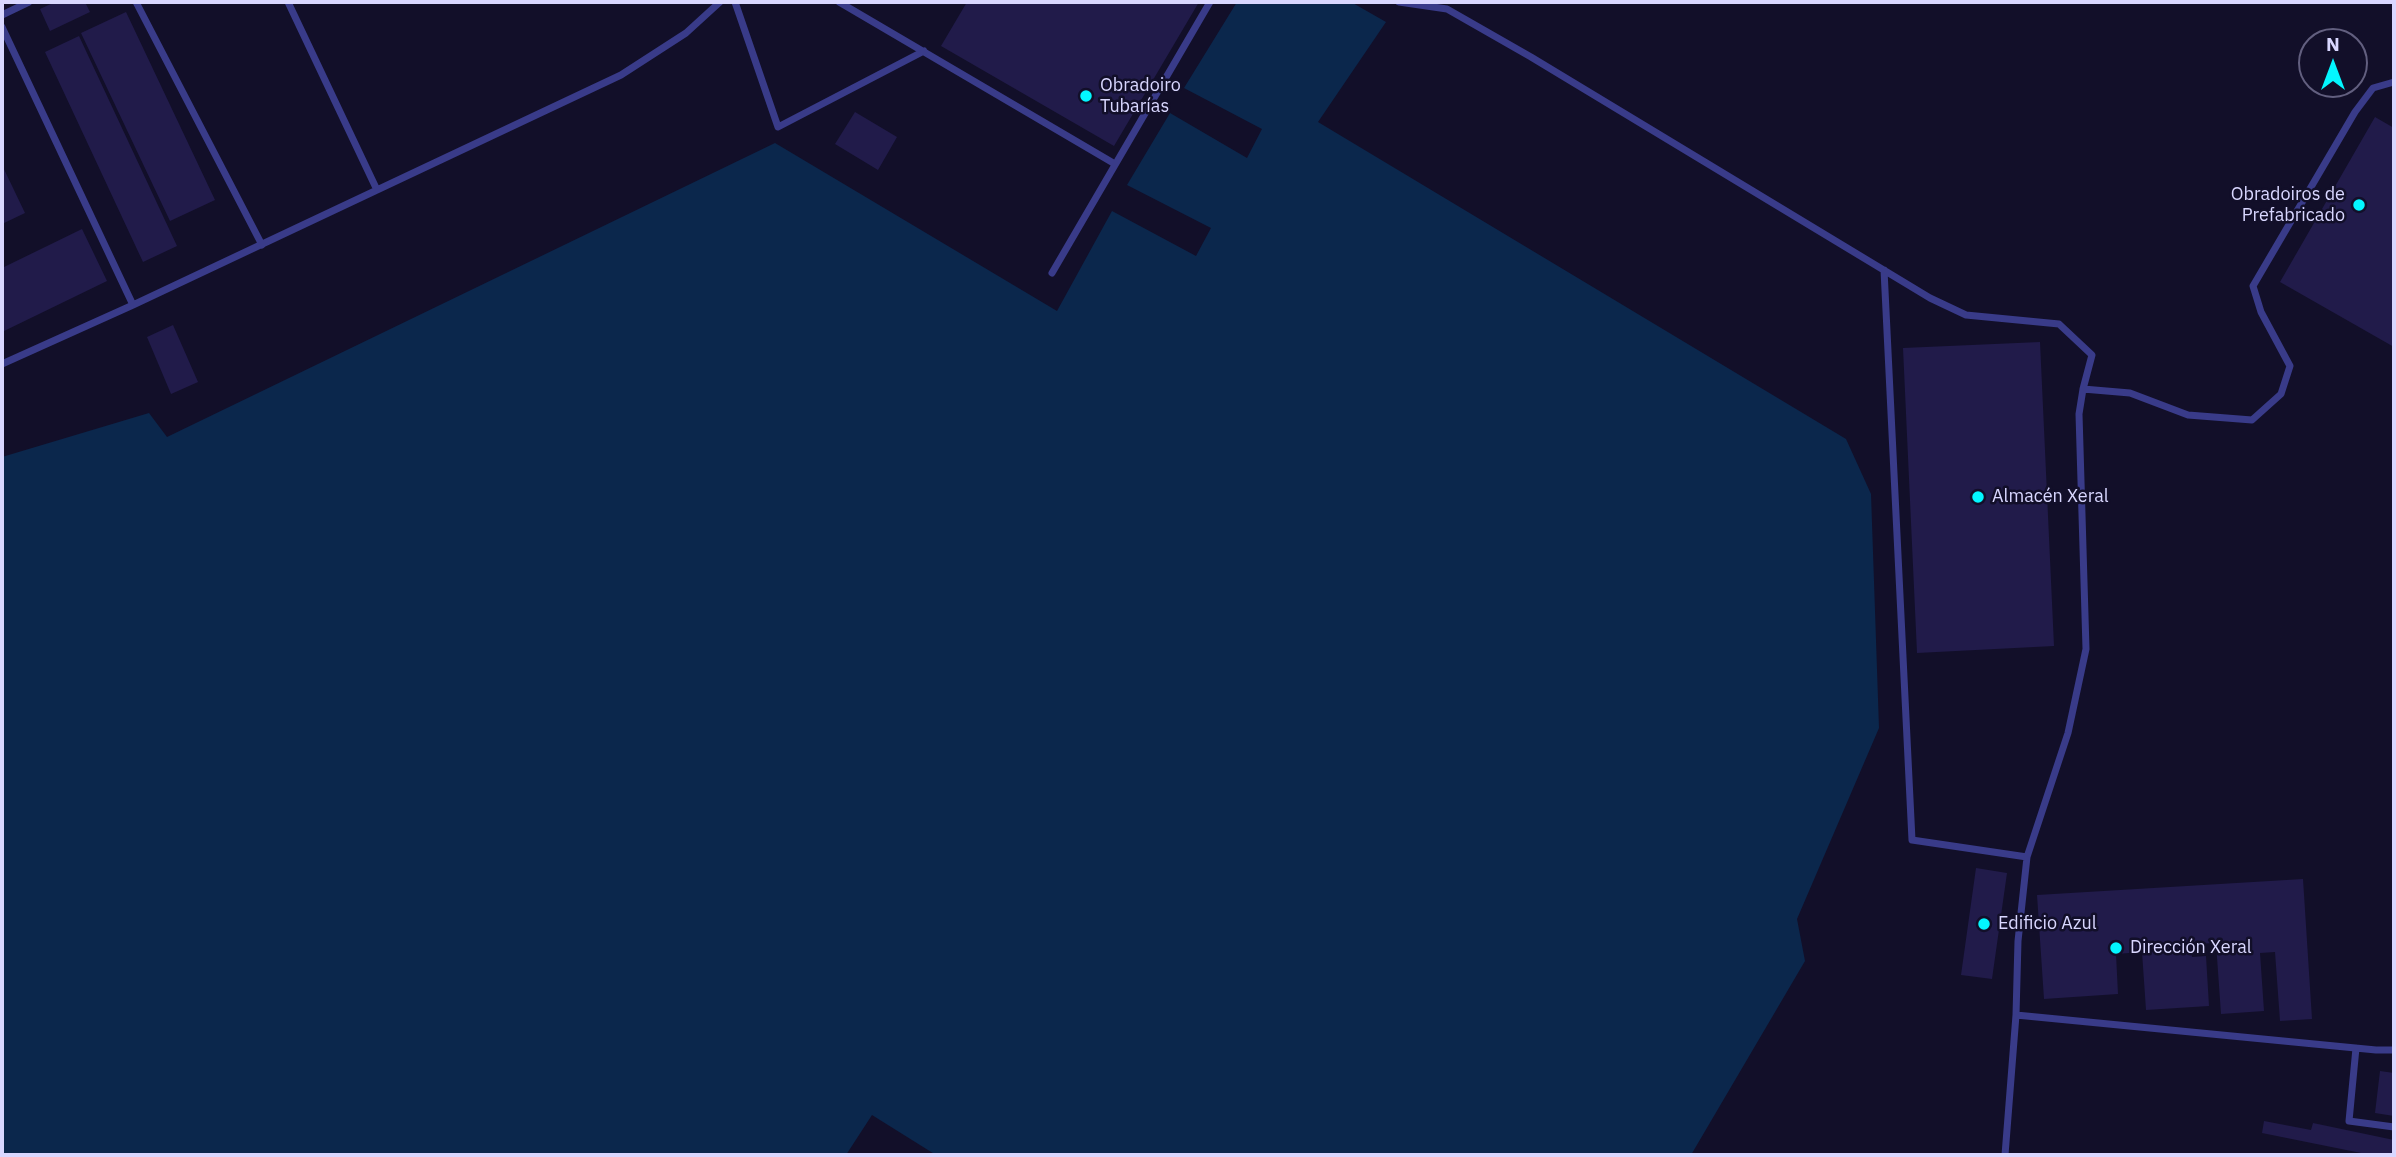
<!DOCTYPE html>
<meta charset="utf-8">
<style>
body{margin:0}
#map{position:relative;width:2396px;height:1157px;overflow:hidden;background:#120f29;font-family:"IBM Plex Sans",sans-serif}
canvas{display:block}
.frame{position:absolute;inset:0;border:4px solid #d9d7ff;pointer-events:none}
.north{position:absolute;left:2298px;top:28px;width:70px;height:70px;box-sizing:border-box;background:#120f29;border:2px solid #625f7f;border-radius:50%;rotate:0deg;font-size:19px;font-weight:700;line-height:28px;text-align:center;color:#d9d7ff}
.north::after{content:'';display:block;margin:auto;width:24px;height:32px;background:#03f6ff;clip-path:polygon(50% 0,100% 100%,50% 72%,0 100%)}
</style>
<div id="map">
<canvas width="2396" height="1157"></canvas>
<div class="frame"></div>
<div class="north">N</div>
</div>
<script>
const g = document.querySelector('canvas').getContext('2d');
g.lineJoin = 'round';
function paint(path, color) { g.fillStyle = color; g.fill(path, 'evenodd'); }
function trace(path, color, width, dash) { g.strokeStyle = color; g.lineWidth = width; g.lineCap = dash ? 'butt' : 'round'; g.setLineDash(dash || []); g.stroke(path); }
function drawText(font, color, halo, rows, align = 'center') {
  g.font = font + ' "IBM Plex Sans",sans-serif'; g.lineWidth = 5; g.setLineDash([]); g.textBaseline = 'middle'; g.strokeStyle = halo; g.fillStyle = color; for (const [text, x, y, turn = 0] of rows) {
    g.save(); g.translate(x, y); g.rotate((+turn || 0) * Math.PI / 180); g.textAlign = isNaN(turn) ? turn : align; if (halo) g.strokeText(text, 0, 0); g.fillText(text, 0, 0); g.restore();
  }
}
paint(new Path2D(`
 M 1237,2 L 1351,2 L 1386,22 L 1318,122 L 1846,439 L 1871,494 L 1879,728 L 1797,919 L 1805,961 L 1691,1155 L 936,1155 L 872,1115 L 846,1155 L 2,1155 L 2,457 L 149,413 L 167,437 L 775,143 L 1057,311 L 1112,211 L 1196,256 L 1211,228 L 1127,185 L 1170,113 L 1247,158 L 1262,129 L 1184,88 Z`), '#0b274c');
paint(new Path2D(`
 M 55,2 L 85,2 L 90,12 L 50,31 L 40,9 Z
 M 967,2 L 1199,2 L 1114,146 L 941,46 Z
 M 126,12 L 215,200 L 170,221 L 81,33 Z
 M 79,36 L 177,246 L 143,262 L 45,52 Z
 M 855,112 L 897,137 L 878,170 L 835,144 Z
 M 2375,117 L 2394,128 L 2394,347 L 2280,282 Z
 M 2,165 L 25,213 L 2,224 Z
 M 82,229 L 107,281 L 2,332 L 2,268 Z
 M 173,325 L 198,382 L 171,394 L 147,337 Z
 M 2040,342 L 2054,646 L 1917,653 L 1903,348 Z
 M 1976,868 L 2007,873 L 1992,979 L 1961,975 Z
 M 2303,879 L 2312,1019 L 2280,1021 L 2275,952 L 2260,953 L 2264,1011 L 2221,1014 L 2216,943 L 2191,944 L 2192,957 L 2206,956 L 2209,1006 L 2146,1010 L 2142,952 L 2116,954 L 2118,994 L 2044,999 L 2037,895 Z
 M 2380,1071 L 2394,1073 L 2394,1116 L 2375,1113 Z
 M 2264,1121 L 2311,1130 L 2313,1123 L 2394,1140 L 2394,1155 L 2371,1155 L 2262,1133 Z`), '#211b4a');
trace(new Path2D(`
 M 136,2 L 262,245
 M 288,2 L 377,190
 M 735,2 L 778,127 L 924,51
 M 839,2 L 1115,164
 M 1399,2 L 1447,9 L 1531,57 L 1930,298 L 1966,315 L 2059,324 L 2092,355 L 2083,389
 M 2,15 L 29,2
 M 2,27 L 133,305
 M 1884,270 L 1912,840 L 2027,857
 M 1052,273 L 1210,2
 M 2,364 L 133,305 L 621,75 L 686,33 L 720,2
 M 2016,1015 L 2018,941 L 2027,857 L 2068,733 L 2086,649 L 2079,414 L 2083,389 L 2130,393 L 2188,415 L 2252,420 L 2281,394 L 2290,366 L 2261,312 L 2253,286 L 2355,112 L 2373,88 L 2394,82
 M 2356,1048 L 2349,1121 L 2394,1127
 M 2005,1155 L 2016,1015 L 2376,1050 L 2394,1050`), '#393b89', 7);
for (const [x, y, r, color] of [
 [1086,96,7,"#03f6ff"],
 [2359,205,7,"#03f6ff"],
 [1978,497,7,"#03f6ff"],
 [1984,924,7,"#03f6ff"],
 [2116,948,7,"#03f6ff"]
]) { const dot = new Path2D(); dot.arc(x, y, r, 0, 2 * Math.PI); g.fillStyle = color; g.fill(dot); trace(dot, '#120f29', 2.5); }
drawText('18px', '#d9d7ff', '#120f29', [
 ["Obradoiro",1100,86],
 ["Tubarías",1100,107],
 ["Obradoiros de",2345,195,"right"],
 ["Prefabricado",2345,216,"right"],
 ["Almacén Xeral",1992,497],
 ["Edificio Azul",1998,924],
 ["Dirección Xeral",2130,948]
], 'left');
</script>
